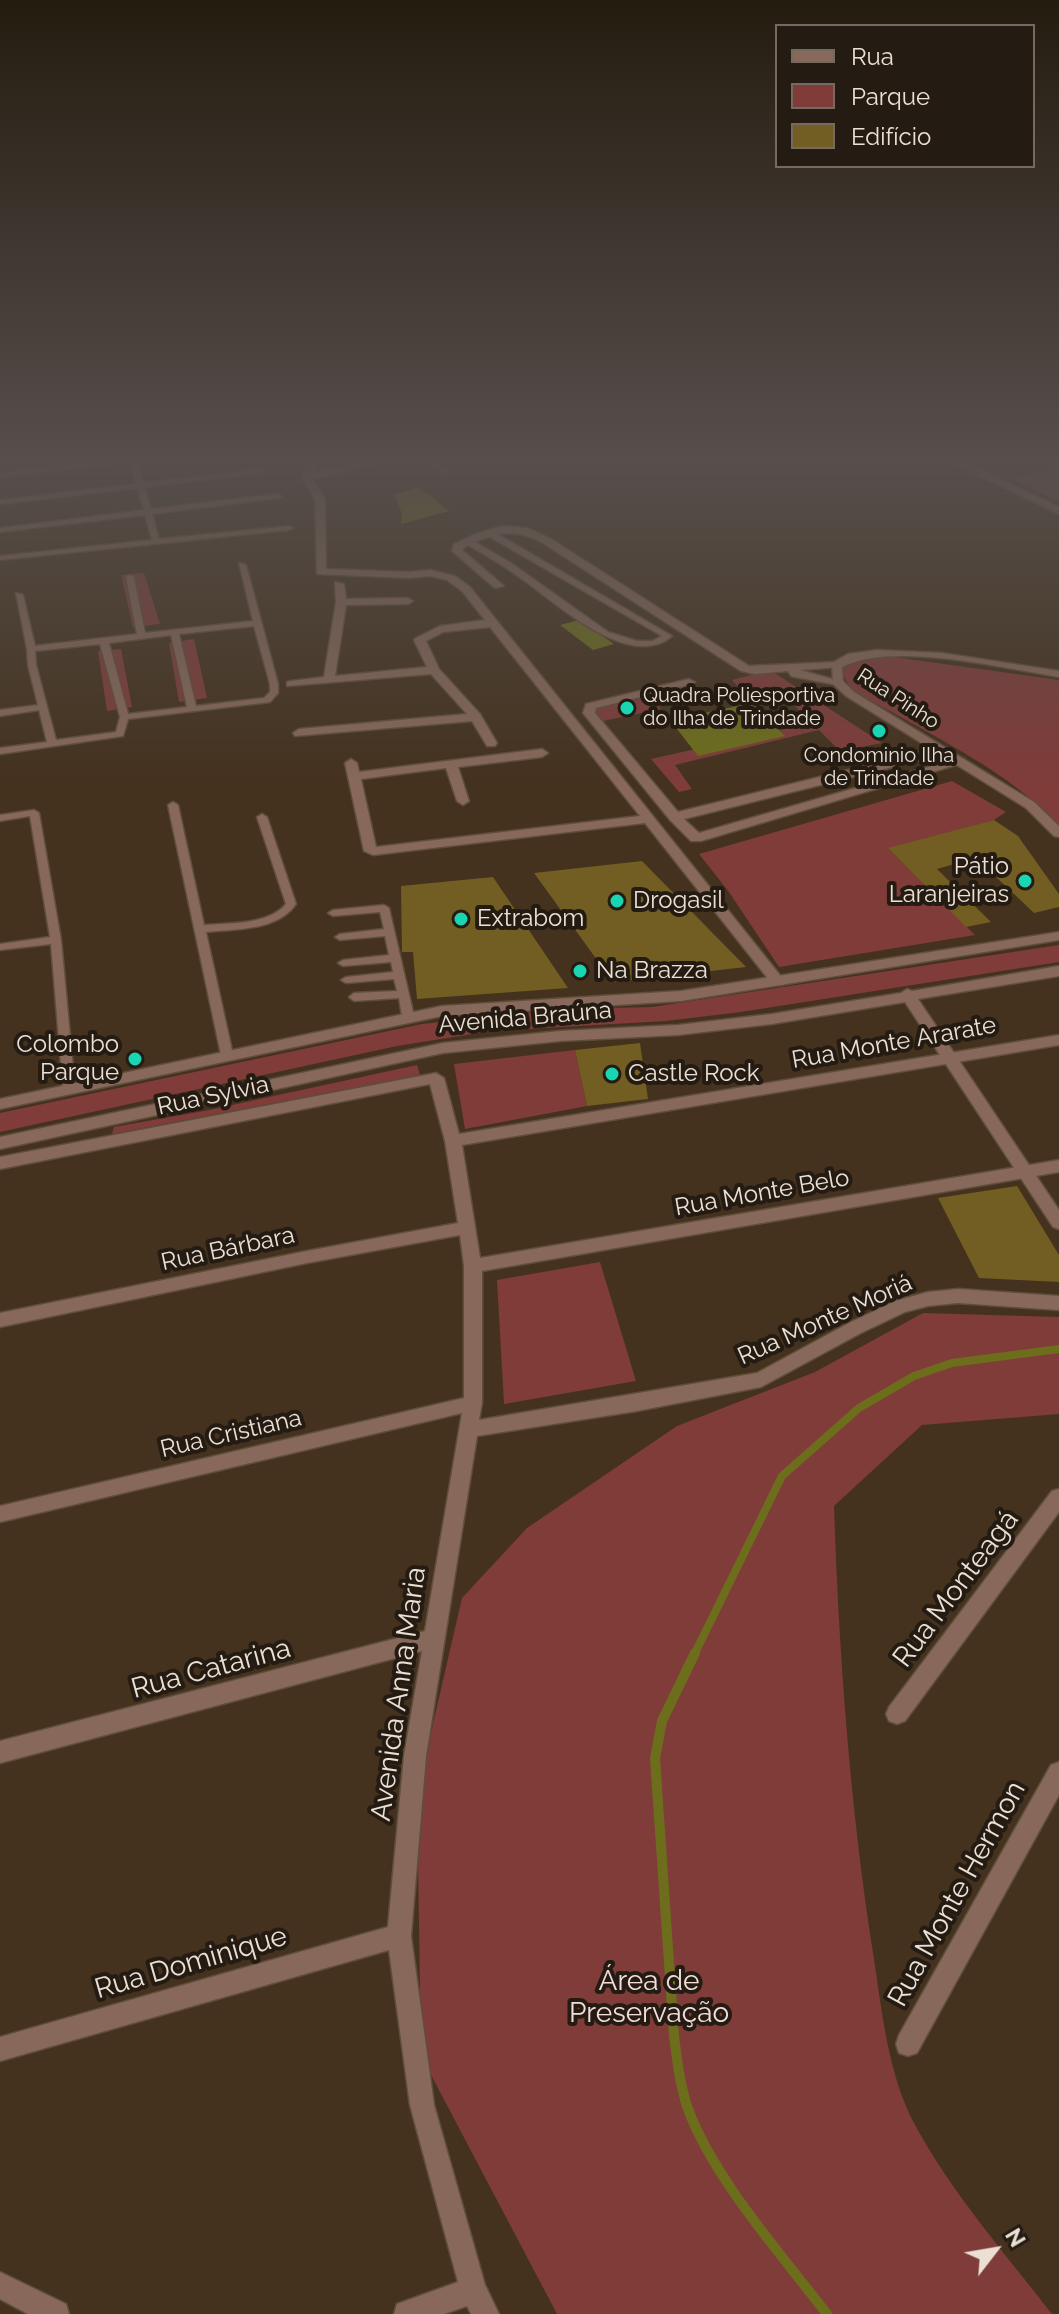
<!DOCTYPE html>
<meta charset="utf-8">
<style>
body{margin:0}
#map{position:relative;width:1059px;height:2314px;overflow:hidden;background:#44321e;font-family:Raleway,sans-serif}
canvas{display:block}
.legend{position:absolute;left:775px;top:24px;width:260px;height:144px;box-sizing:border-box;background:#241b13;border:2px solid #746a60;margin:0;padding:10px 14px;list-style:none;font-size:24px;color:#ece0d4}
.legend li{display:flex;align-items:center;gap:16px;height:40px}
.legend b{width:40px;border:2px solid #746a60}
.north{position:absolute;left:955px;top:2210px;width:80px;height:80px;-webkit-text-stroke:6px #241b13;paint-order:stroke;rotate:59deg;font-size:22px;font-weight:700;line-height:32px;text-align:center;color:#ece0d4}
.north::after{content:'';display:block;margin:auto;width:28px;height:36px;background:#ece0d4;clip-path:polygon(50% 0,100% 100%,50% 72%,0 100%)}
</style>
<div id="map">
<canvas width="1059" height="2314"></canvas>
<ul class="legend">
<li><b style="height:10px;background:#87685a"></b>Rua</li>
<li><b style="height:22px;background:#7f3c39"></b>Parque</li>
<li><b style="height:22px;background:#725d22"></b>Edifício</li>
</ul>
<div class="north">N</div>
</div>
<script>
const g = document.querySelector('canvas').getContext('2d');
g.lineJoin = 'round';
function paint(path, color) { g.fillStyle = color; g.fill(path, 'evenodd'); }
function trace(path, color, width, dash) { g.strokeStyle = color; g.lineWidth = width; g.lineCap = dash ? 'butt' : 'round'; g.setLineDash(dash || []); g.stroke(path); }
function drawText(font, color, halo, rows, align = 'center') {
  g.font = font + ' Raleway,sans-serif'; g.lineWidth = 8; g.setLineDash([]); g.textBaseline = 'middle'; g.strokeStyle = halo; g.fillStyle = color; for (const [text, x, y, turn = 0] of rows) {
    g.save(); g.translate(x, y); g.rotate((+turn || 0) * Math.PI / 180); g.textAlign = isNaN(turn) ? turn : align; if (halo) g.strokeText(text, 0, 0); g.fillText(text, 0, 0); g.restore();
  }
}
paint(new Path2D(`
 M 1059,463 L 1059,502 L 1011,479 Z
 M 144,573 L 160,624 L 133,627 L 121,575 Z
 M 194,639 L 207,698 L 179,702 L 169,643 Z
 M 121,649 L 132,707 L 107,711 L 98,651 Z
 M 867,656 L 894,657 L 1059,680 L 1059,827 C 1017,774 912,725 852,690 L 840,670 L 844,663 Z
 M 770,670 L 882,743 L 840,751 L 819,730 L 675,765 L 692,789 L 679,792 L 651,759 L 811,723 L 776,686 L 744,694 L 732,680 Z
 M 648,695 L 661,709 L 603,721 L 592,708 Z
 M 952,781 L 1006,812 L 994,820 L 889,849 L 975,935 L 779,967 L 729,892 L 699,854 Z
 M 1059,945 L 1059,962 L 741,1012 L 666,1021 L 491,1031 L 397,1046 L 0,1132 L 0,1113 L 422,1024 L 564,1009 L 652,1007 Z
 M 575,1050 L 587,1106 L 465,1129 L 454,1064 Z
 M 417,1065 L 420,1075 L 112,1134 L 114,1127 L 209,1110 Z
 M 600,1262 L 636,1381 L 504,1404 L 497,1280 Z
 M 923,1313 L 1059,1317 L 1059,1414 L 922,1425 L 834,1506 C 839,1656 850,1805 873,1953 C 882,2009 887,2071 914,2123 C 951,2192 1004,2252 1052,2314 L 557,2314 L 421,2056 L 417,1793 L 462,1598 L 527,1528 L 677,1426 L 815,1372 Z`), '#7f3c39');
paint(new Path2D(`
 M 419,487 L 449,511 L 401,524 L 402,514 L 394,494 Z
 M 579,620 L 614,644 L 593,650 L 560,625 Z
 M 752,703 L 785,736 L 698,756 L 670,720 Z`), '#6d6e1c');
trace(new Path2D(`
 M 694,1655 L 782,1476 L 859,1408 L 914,1376 L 952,1363 L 1059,1349`), '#6d6e1c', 8);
trace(new Path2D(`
 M 695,1653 L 662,1721 L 655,1758 L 674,2036 C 677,2060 680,2086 688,2109 C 714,2179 781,2254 827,2314`), '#6d6e1c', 10);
paint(new Path2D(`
 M 994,820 L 1018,836 L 1059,894 L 1059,907 L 1034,913 L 976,858 L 937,869 L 991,922 L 966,927 L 888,848 Z
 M 642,861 L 746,967 L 613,982 L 534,873 Z
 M 493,877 L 568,988 L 417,999 L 413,952 L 402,952 L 402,950 L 401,886 Z
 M 640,1043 L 648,1099 L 587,1106 L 575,1050 Z
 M 1017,1186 L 1059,1255 L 1059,1282 L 979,1278 L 938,1198 Z`), '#725d22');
const service = new Path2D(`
 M 127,458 L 150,458 L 137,461 L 143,483 L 261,469 L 265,471 L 261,473 L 144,487 L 151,509 L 278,494 L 282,496 L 278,498 L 152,514 L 159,539 L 289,526 L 293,528 L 289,530 L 0,560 L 0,556 L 152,540 L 145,515 L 0,532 L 0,528 L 144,510 L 137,488 L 0,504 L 0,500 L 136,484 L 130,462 L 0,477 L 0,473 Z
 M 488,532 L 494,532 L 672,636 C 630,672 556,603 522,579 C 503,565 484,554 464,543 L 464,539 L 470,539 L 511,563 L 608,632 L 637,641 L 652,641 L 662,636 L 488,536 Z
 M 239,563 L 246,565 L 278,684 L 278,693 L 270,702 L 128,719 L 123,736 L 0,754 L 0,748 L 47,742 L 39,710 L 0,716 L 0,710 L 38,705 L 28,665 L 27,649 L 16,593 L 23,595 L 35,646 L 137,634 L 126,577 L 130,575 L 134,577 L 145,633 L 253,621 ZM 254,626 L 270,684 L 270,692 L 264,698 L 196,706 L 179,634 ZM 171,635 L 187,707 L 128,714 L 109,643 ZM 100,644 L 120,717 L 116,732 L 56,740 L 36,665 L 35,651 Z
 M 173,802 L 178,805 L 204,925 C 229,923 269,925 286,904 L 257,817 L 262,814 L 267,817 L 296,904 C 278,931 235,929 206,932 L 233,1055 L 227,1059 L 221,1055 L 168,805 Z
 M 34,810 L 39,813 L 61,940 L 75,1089 L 69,1093 L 63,1089 L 51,944 L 0,950 L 0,944 L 50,937 L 30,816 L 0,821 L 0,815 Z
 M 384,905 L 389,908 L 414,1016 L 408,1020 L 402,1016 L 399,998 L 354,1001 L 349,997 L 354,993 L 397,991 L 394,979 L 346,983 L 341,980 L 346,977 L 393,972 L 391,962 L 343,966 L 338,963 L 343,960 L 389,955 L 385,936 L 340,940 L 335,937 L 340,934 L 384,929 L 380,912 L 333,916 L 328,913 L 333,910 Z`);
const minor = new Path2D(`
 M 320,458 L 337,458 L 316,465 L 313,473 L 379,458 L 398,458 L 312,479 L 325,499 L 326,569 L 409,572 L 430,570 L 455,576 L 470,587 L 783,979 L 785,982 L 783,985 L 773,985 L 645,823 L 373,855 L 364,851 L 345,763 L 351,759 L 357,763 L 359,772 L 542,749 L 548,753 L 542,757 L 458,767 L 469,801 L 463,805 L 457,801 L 446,768 L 361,779 L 376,847 L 640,816 L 490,627 L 443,632 L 426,641 L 439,669 L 480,714 L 497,743 L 495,746 L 487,746 L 472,721 L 295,736 L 293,733 L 299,729 L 467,714 L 431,674 L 287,686 L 287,682 L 291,681 L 324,677 L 336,602 L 335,582 L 344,584 L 346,599 L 408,598 L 413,601 L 408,604 L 346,605 L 335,676 L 427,667 L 414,640 L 416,638 L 440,626 L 485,620 L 462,591 L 447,580 L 430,576 L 409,578 L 317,574 L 315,499 L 301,477 L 309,461 Z
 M 421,458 L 433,458 L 450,471 L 442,473 Z
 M 503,526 L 528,528 L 551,539 L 749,666 L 836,662 L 840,663 L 840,667 L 800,670 L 843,682 L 837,685 L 795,677 L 791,676 L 788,671 L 755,674 L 741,671 L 543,543 C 514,527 492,533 463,548 L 462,550 L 504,586 L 495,588 L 452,551 L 454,544 L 478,533 Z
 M 689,679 L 695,682 L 693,684 L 596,708 L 595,713 L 678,812 L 941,747 L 947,751 L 945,754 L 684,819 L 699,833 L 956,759 L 964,759 L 966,762 L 701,841 L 691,841 L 670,820 L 583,713 L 586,704 Z
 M 1059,1035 L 1059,1045 L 462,1145 L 480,1258 L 1059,1160 L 1059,1172 L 482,1271 L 482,1403 L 479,1420 L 757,1373 L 849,1323 L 895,1301 L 928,1292 L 958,1289 L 1059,1296 L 1059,1310 L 958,1303 L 928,1306 L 905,1312 L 861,1333 L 761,1387 L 637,1411 L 477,1436 L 426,1756 L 411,1936 L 434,2105 L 485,2285 L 499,2314 L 471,2314 L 467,2306 L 444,2314 L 394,2314 L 397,2304 L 458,2282 L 410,2105 L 389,1950 L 0,2061 L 0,2037 L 388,1927 L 404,1756 L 422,1651 L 0,1763 L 0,1741 L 425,1631 L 462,1413 L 0,1522 L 0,1506 L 464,1398 L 464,1266 L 460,1235 L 307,1263 L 0,1327 L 0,1313 L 307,1251 L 458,1223 L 445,1141 L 430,1084 L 0,1169 L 0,1157 L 436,1073 L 444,1078 L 459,1134 Z
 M 1059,1489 L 1059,1512 L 905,1721 L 897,1724 L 889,1721 L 886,1714 L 889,1707 L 1052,1491 Z
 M 1059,1762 L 1059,1795 L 917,2053 L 908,2056 L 899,2053 L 896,2044 L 899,2035 L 1051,1765 Z
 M 0,2272 L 66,2304 L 69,2314 L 28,2314 L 0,2299 Z`);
const tertiary = new Path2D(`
 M 942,458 L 955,458 L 1059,507 L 1059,514 Z
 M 877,650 L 942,653 L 1059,671 L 1059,677 C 1003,668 893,641 842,667 L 843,681 L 854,692 L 1034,802 L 1059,826 L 1059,837 L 1054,836 L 1026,808 L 846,696 L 833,684 L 832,663 L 848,654 Z
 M 1059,932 L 1059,940 L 681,1001 L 442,1016 L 0,1109 L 0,1099 L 442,1006 L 681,991 Z
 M 1059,966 L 1059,976 L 918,999 L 1059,1210 L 1059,1229 L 1053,1227 L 905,1002 L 772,1024 L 678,1035 L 560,1041 L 443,1053 L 0,1149 L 0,1137 L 443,1043 L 560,1031 L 678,1025 L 772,1014 L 901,993 L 907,989 L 912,991 Z`);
trace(service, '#5f4e3b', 3);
trace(minor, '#5f4e3b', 3);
trace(tertiary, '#5f4e3b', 3);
paint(service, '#87685a');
paint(minor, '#87685a');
paint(tertiary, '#87685a');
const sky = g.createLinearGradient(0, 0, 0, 782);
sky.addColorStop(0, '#251c10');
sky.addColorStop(0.59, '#564f4c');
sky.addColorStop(1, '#564f4c00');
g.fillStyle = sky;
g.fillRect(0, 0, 1059, 782);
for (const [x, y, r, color] of [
 [627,708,8,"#19d5b2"],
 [879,731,8,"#19d5b2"],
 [1025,881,8,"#19d5b2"],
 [617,901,8,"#19d5b2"],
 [461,919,8,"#19d5b2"],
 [580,971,8,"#19d5b2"],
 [135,1059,8,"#19d5b2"],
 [612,1074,8,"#19d5b2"]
]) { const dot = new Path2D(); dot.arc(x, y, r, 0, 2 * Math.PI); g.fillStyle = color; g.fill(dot); trace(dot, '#241b13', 3); }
drawText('20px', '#ece0d4', '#241b13', [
 ["Quadra Poliesportiva",643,696],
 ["do Ilha de Trindade",643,719],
 ["Condominio Ilha",879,756,"center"],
 ["de Trindade",879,779,"center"]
], 'left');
drawText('20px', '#ece0d4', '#241b13', [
 ["Rua Pinho",898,699,33]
]);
drawText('24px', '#ece0d4', '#241b13', [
 ["Pátio",1009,867,"right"],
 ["Laranjeiras",1009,895,"right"],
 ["Drogasil",633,901],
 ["Extrabom",477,919],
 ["Na Brazza",596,971],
 ["Colombo",119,1045,"right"],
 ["Parque",119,1073,"right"],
 ["Castle Rock",628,1074]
], 'left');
drawText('24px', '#ece0d4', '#241b13', [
 ["Avenida Braúna",525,1018,-5],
 ["Rua Monte Ararate",894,1043,-10],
 ["Rua Sylvia",213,1096,-12],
 ["Rua Monte Belo",762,1193,-10],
 ["Rua Bárbara",228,1249,-12],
 ["Rua Monte Moriá",825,1320,-24],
 ["Rua Cristiana",231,1434,-13]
]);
drawText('28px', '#ece0d4', '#241b13', [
 ["Rua Monteagá",956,1589,-53],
 ["Rua Catarina",211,1669,-15],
 ["Avenida Anna Maria",399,1694,-82],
 ["Rua Monte Hermon",957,1894,-61],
 ["Rua Dominique",191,1963,-16]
]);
drawText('28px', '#f3dcd9', '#241b13', [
 ["Área de",649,1982],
 ["Preservação",649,2014]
]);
</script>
